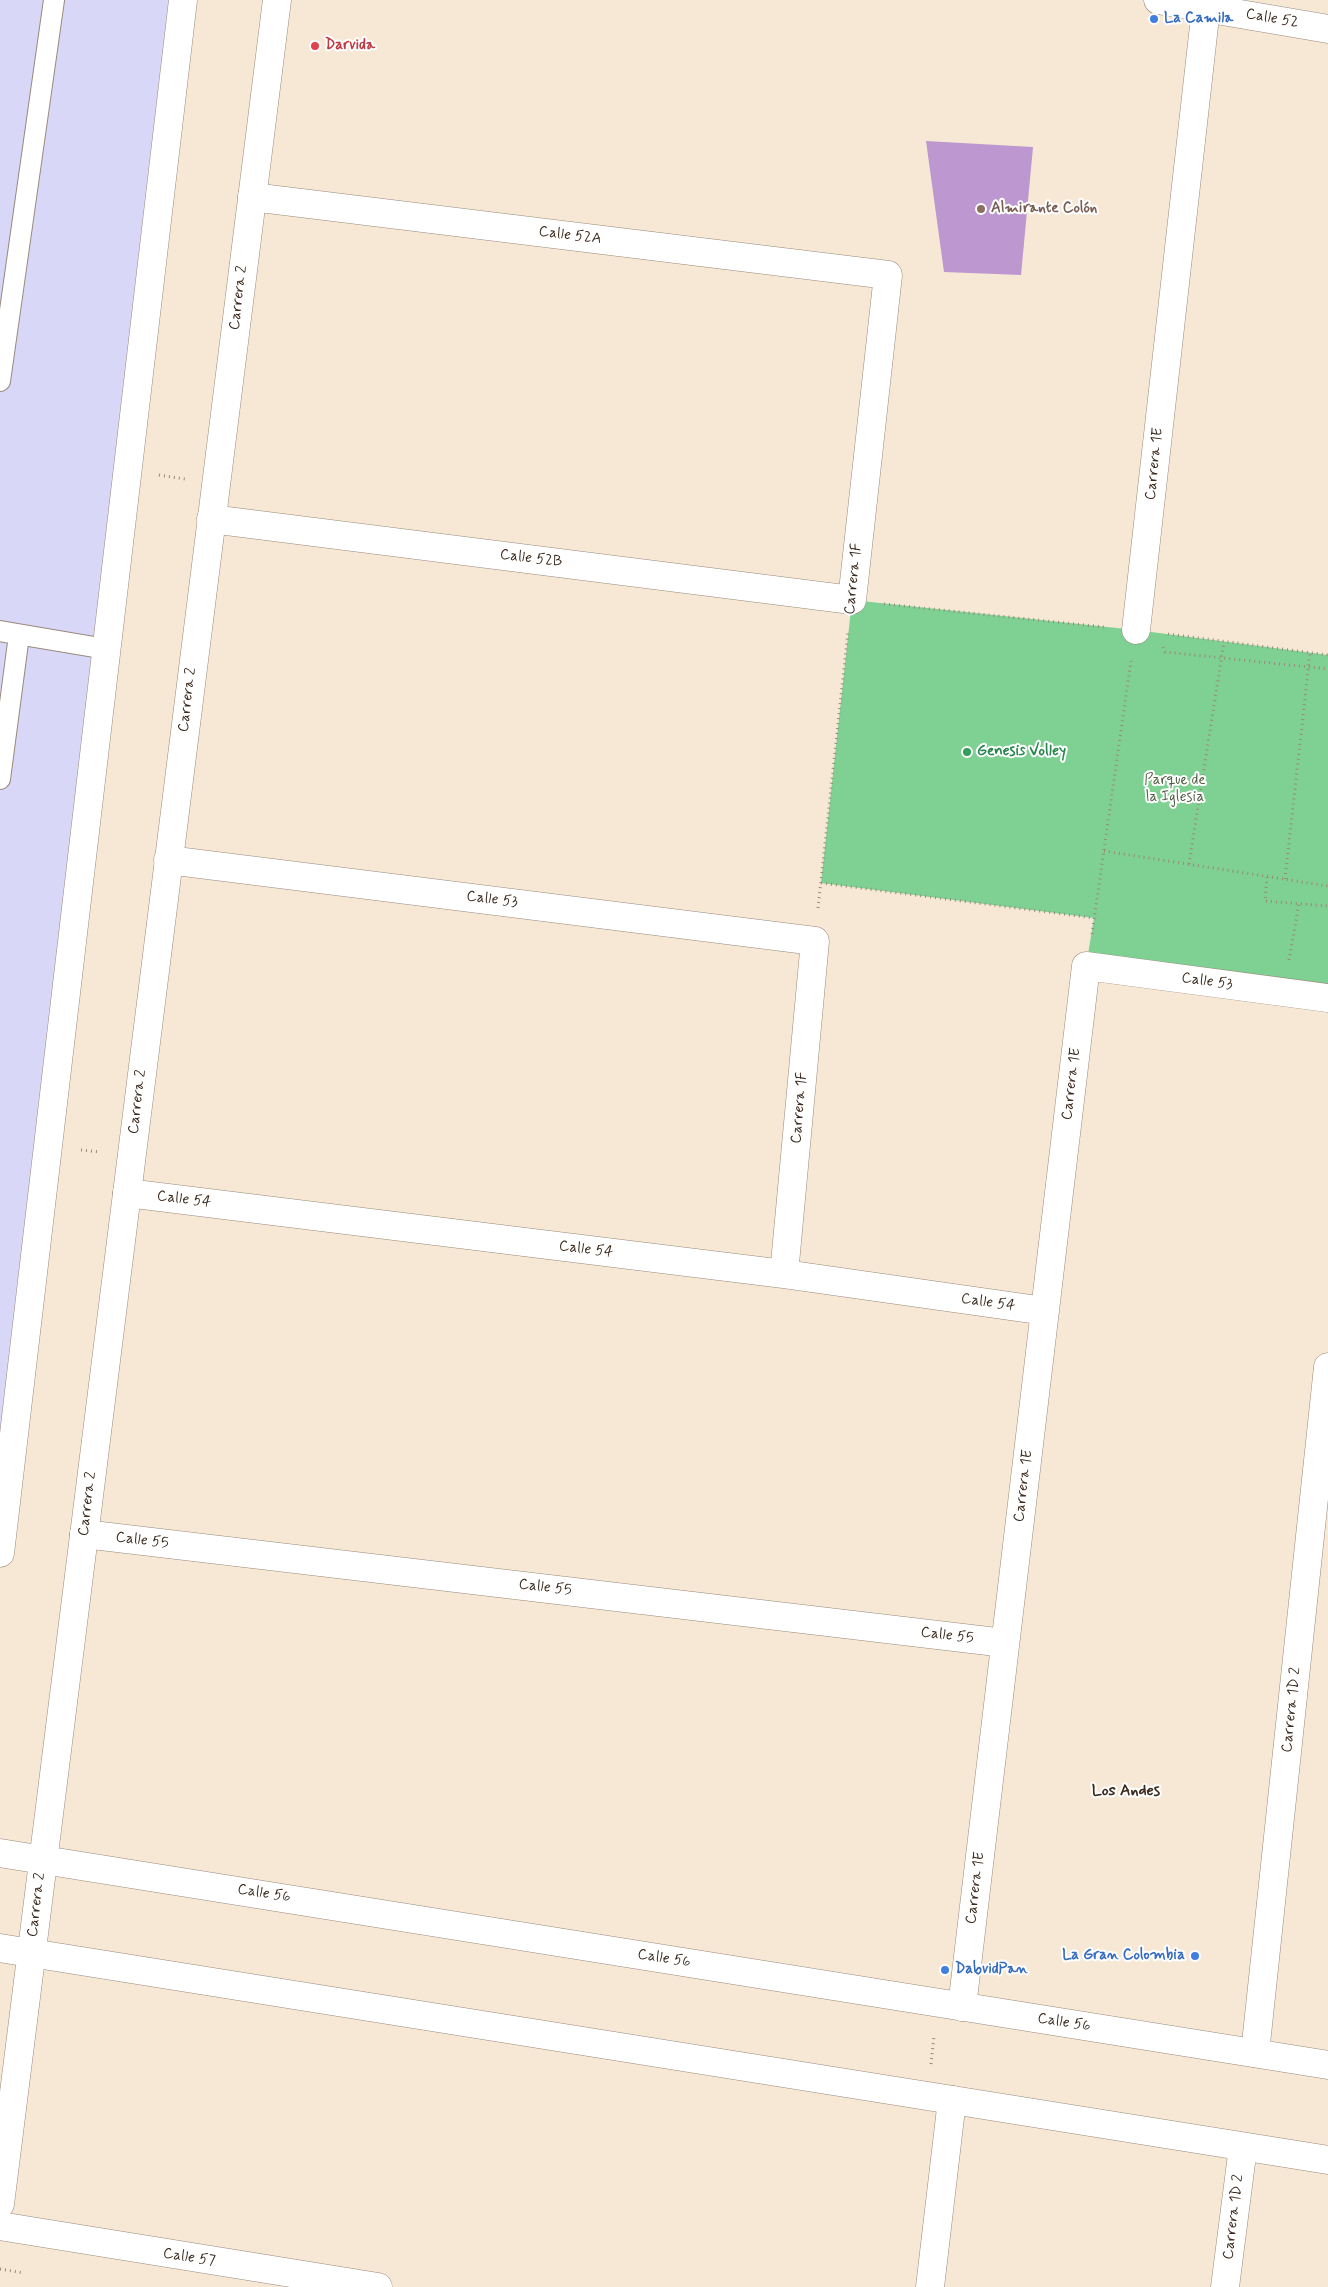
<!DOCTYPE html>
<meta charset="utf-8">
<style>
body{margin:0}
canvas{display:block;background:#f7e8d5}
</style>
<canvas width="1328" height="2287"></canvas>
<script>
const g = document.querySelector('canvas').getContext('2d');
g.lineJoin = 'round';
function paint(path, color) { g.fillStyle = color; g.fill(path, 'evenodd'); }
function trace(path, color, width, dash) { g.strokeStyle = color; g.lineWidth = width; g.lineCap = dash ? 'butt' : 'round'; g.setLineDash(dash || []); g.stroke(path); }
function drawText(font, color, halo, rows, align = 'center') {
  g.font = font + ' Mynerve,sans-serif'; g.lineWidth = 4; g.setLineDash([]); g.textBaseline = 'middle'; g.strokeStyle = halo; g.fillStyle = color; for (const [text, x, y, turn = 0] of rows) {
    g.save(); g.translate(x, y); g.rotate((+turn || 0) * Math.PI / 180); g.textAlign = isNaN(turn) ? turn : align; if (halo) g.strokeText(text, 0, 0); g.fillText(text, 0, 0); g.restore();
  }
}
paint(new Path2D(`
 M 0,0 L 183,0 L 0,1553 Z`), '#d8d7f8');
paint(new Path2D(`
 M 852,600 L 1136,630 L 1328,655 L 1328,998 L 1086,966 L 1094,918 L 821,883 Z`), '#7fd193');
paint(new Path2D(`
 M 926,141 L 1033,147 L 1021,275 L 944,272 Z`), '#bd97cf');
const service = new Path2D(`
 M 0,381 L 54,0
 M 0,631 L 106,649
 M 0,779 L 19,635`);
const minor = new Path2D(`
 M 211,519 L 852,600 L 888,275 L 252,197
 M 1136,630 L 1206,8
 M 168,860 L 815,941 L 784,1274
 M 127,1193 L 784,1274 L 1045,1311
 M 84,1534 L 1005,1643
 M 962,2007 L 1086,966 L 1328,998
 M 1255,2053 L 1328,1367
 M 0,2226 L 378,2287
 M 930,2287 L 952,2100
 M 1225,2287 L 1243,2147`);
const tertiary = new Path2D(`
 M 0,1553 L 183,0
 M 0,1853 L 1328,2065
 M 0,1948 L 1328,2160
 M 0,2204 L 277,0`);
const secondary = new Path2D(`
 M 1158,0 L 1328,29`);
trace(service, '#99897a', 22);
trace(minor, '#99897a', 29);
trace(tertiary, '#99897a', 29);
trace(secondary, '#99897a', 29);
trace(new Path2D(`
 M 159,475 L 185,479
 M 884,604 L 1104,627
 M 1168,634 L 1328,655
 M 1163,647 L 1165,652 L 1328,669
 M 1104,851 L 1328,886
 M 1189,864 L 1224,642
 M 1267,877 L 1265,901 L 1328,906
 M 1285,879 L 1310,653
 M 821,883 L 1094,918
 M 818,908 L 848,631
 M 1092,934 L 1131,661
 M 1289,960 L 1299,904
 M 81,1150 L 100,1152
 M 931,2064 L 934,2036
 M 0,2269 L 24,2273`), '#99897a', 3, [1, 4]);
trace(service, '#fff', 20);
trace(minor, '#fff', 28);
trace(tertiary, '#fff', 28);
trace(secondary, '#fff', 28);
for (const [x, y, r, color] of [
 [1154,19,5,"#3f7fe0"],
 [315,46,5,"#e0444e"],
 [981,209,5,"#8d6e63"],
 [967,752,5,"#2e9e5b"],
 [1195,1956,5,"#3f7fe0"],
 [945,1970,5,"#3f7fe0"]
]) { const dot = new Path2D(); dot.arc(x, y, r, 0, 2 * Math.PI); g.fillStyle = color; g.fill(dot); trace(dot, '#fff', 2); }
drawText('bold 15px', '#366cbe', '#fff', [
 ["La Camila",1164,19],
 ["La Gran Colombia",1185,1956,"right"],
 ["DabvidPan",955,1970]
], 'left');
drawText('15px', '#3b2a1e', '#fff', [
 ["Calle 52",1272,19,10],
 ["Calle 52A",570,236,7],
 ["Carrera 2",239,298,-83],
 ["Carrera 1E",1155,464,-84],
 ["Calle 52B",531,559,7],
 ["Carrera 1F",854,579,-84],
 ["Carrera 2",188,700,-83],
 ["Calle 53",492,900,7],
 ["Calle 53",1207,982,8],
 ["Carrera 1E",1072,1084,-83],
 ["Carrera 2",138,1102,-83],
 ["Carrera 1F",800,1108,-85],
 ["Calle 54",184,1200,7],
 ["Calle 54",586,1250,7],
 ["Calle 54",988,1303,8],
 ["Carrera 1E",1024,1486,-83],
 ["Carrera 2",88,1504,-83],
 ["Calle 55",142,1541,7],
 ["Calle 55",545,1588,7],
 ["Calle 55",947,1636,7],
 ["Carrera 1D 2",1292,1710,-84],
 ["Carrera 1E",976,1888,-83],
 ["Calle 56",264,1894,9],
 ["Carrera 2",37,1905,-83],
 ["Calle 56",664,1959,9],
 ["Calle 56",1064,2023,9],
 ["Carrera 1D 2",1234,2217,-83],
 ["Calle 57",189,2258,9]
]);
drawText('bold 15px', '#be3a42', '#fff', [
 ["Darvida",325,46]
], 'left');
drawText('bold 15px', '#785e54', '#fff', [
 ["Almirante Colón",991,209]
], 'left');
drawText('bold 15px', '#27864d', '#fff', [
 ["Genesis Volley",977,752]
], 'left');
drawText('15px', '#4f5c41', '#fff', [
 ["Parque de",1175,781],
 ["la Iglesia",1175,798]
]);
drawText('bold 16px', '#3b2a1e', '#fff', [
 ["Los Andes",1126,1792]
]);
</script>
